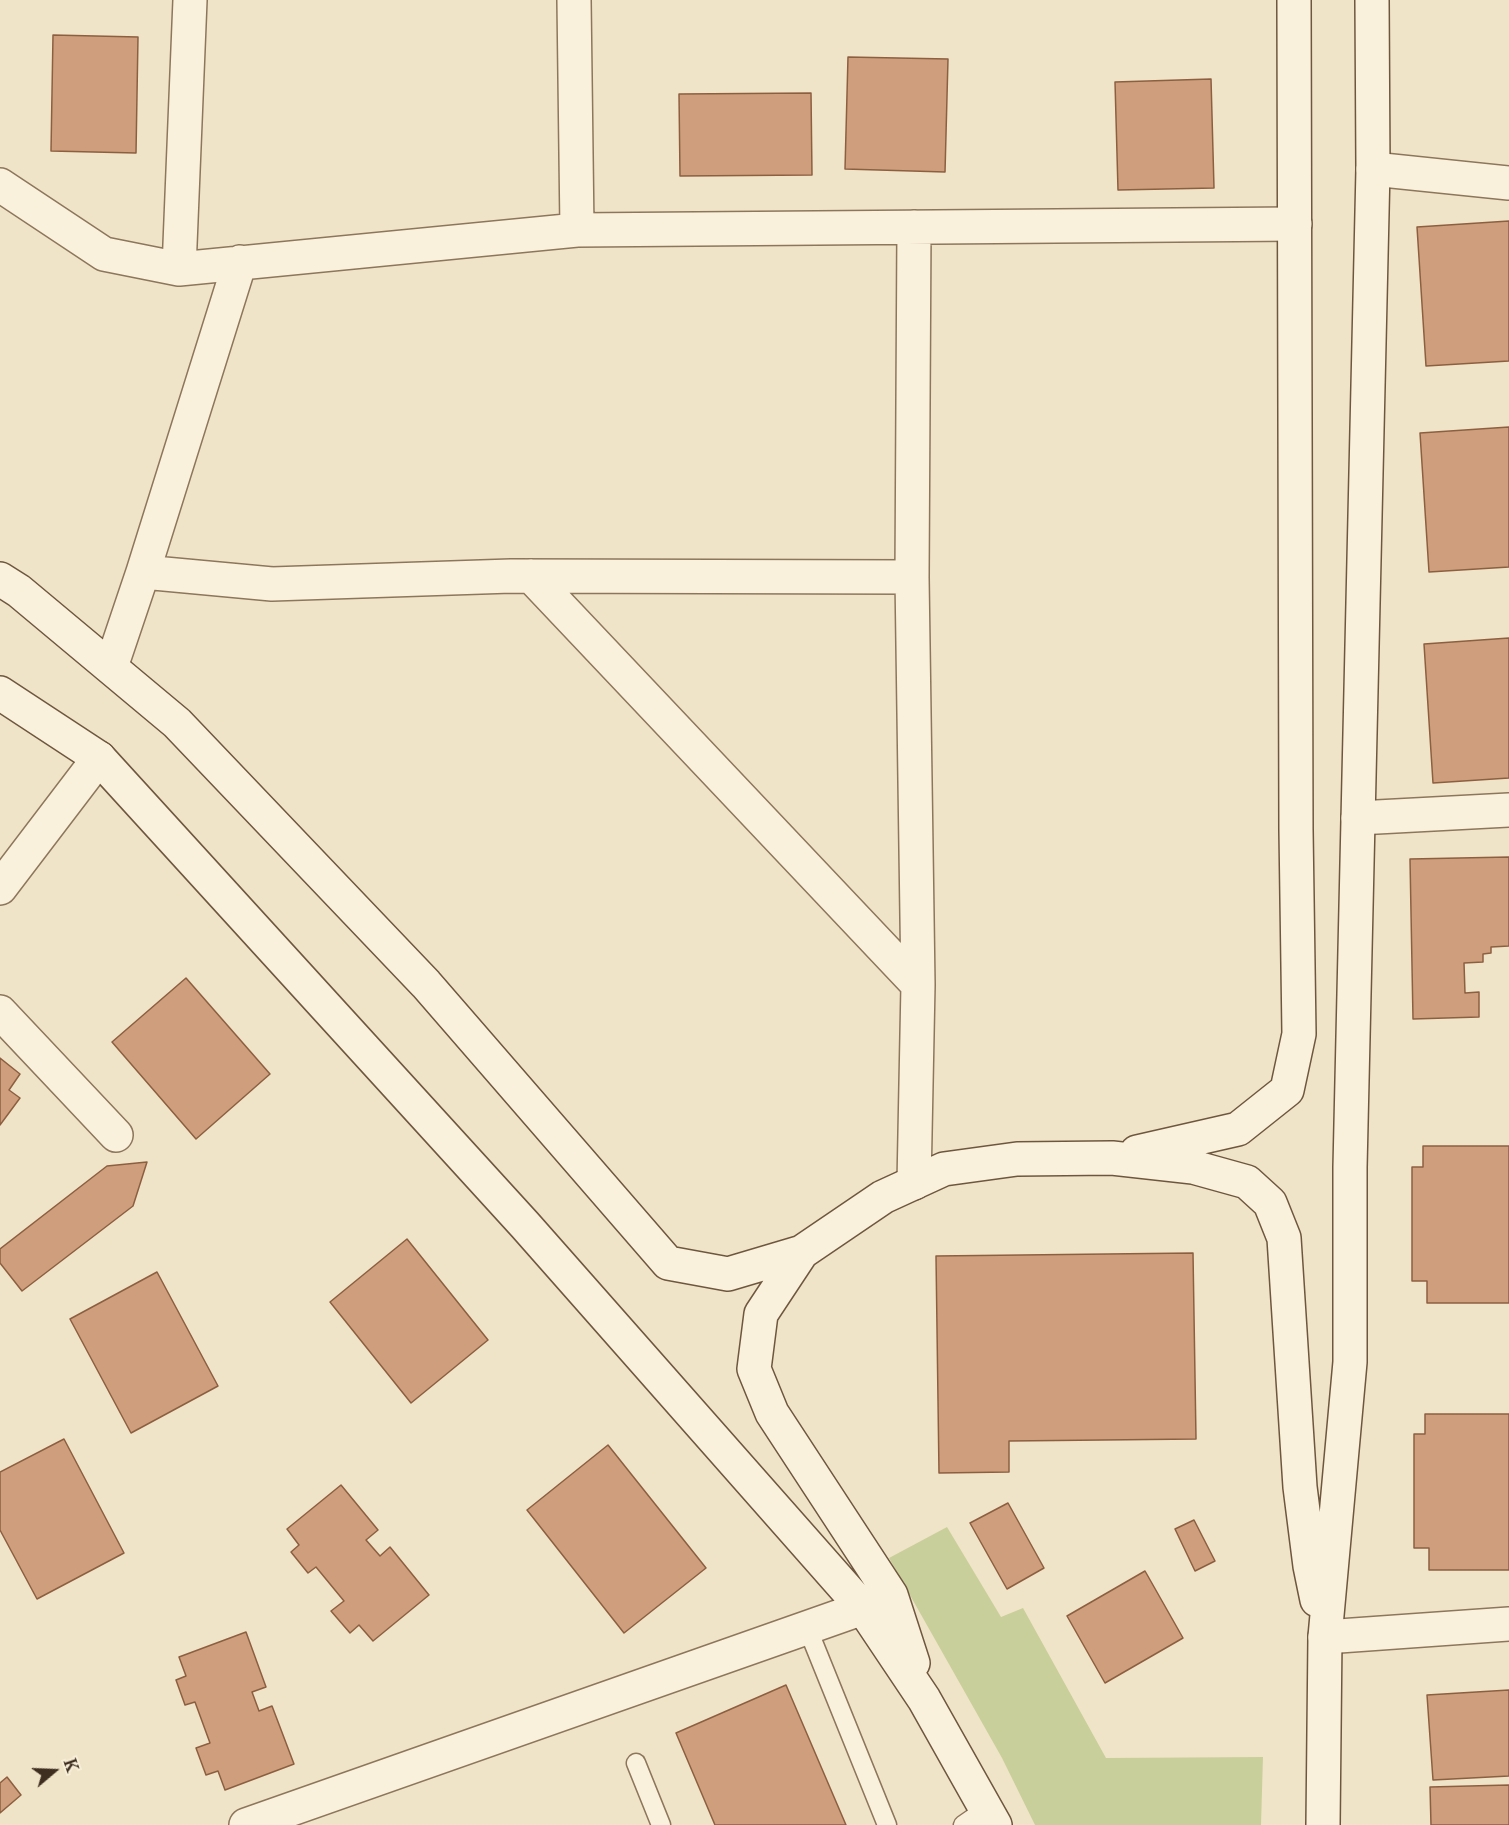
<!DOCTYPE html>
<style>
body{margin:0}
#map{position:relative;width:1509px;height:1825px;overflow:hidden;background:#f0e4c8;font-family:"Libre Baskerville",serif}
canvas{display:block}
.north{position:absolute;left:24px;top:1741px;width:60px;height:60px;-webkit-text-stroke:4px #f7eed8;paint-order:stroke;rotate:71deg;font-size:16px;font-weight:700;line-height:24px;text-align:center;color:#3d2e20}
.north::after{content:'';display:block;margin:auto;width:21px;height:27px;background:#3d2e20;clip-path:polygon(50% 0,100% 100%,50% 72%,0 100%)}
</style>
<div id="map">
<canvas width="1509" height="1825"></canvas>
<div class="north">K</div>
</div>
<script>
const g = document.querySelector('canvas').getContext('2d');
g.lineJoin = 'round';
function paint(path, color) { g.fillStyle = color; g.fill(path, 'evenodd'); }
function trace(path, color, width, dash) { g.strokeStyle = color; g.lineWidth = width; g.lineCap = dash ? 'butt' : 'round'; g.setLineDash(dash || []); g.stroke(path); }
paint(new Path2D(`
 M 947,1527 L 1001,1617 L 1023,1608 L 1106,1758 L 1263,1757 L 1261,1825 L 1035,1825 L 1002,1758 L 889,1558 Z`), '#c9cf9b');
const building = new Path2D(`
 M 53,35 L 138,37 L 136,153 L 51,151 Z
 M 848,57 L 948,59 L 945,172 L 845,169 Z
 M 1211,79 L 1214,188 L 1118,190 L 1115,82 Z
 M 811,93 L 812,175 L 680,176 L 679,94 Z
 M 1509,221 L 1509,361 L 1426,366 L 1417,227 Z
 M 1509,427 L 1509,567 L 1429,572 L 1420,433 Z
 M 1509,638 L 1509,778 L 1433,783 L 1424,644 Z
 M 1509,857 L 1509,946 L 1491,947 L 1491,953 L 1483,954 L 1483,962 L 1464,963 L 1465,993 L 1479,992 L 1479,1017 L 1413,1019 L 1410,859 Z
 M 186,978 L 270,1074 L 196,1139 L 112,1042 Z
 M 0,1058 L 20,1074 L 9,1090 L 20,1098 L 0,1125 Z
 M 1423,1146 L 1509,1146 L 1509,1303 L 1427,1303 L 1427,1281 L 1412,1281 L 1412,1167 L 1423,1167 Z
 M 147,1162 L 133,1206 L 22,1291 L 0,1263 L 0,1249 L 107,1166 Z
 M 407,1239 L 488,1340 L 411,1403 L 330,1302 Z
 M 1193,1253 L 1196,1439 L 1009,1441 L 1009,1472 L 939,1473 L 936,1256 Z
 M 157,1272 L 218,1386 L 131,1433 L 70,1319 Z
 M 1425,1414 L 1509,1414 L 1509,1570 L 1429,1570 L 1429,1548 L 1414,1548 L 1414,1434 L 1425,1434 Z
 M 64,1439 L 124,1553 L 37,1599 L 0,1530 L 0,1472 Z
 M 608,1445 L 706,1568 L 624,1633 L 527,1510 Z
 M 341,1485 L 378,1530 L 366,1540 L 380,1556 L 390,1547 L 429,1595 L 373,1641 L 359,1625 L 350,1633 L 331,1611 L 344,1601 L 316,1567 L 308,1573 L 291,1552 L 299,1545 L 287,1529 Z
 M 1008,1503 L 1044,1568 L 1007,1589 L 970,1523 Z
 M 1194,1520 L 1215,1561 L 1195,1571 L 1175,1529 Z
 M 1145,1571 L 1183,1638 L 1105,1683 L 1067,1616 Z
 M 246,1632 L 266,1687 L 252,1692 L 259,1711 L 272,1706 L 294,1764 L 225,1790 L 218,1771 L 206,1775 L 196,1748 L 210,1743 L 195,1702 L 185,1705 L 176,1680 L 186,1676 L 179,1657 Z
 M 786,1685 L 846,1825 L 715,1825 L 676,1733 Z
 M 1509,1690 L 1509,1776 L 1433,1780 L 1427,1695 Z
 M 7,1777 L 21,1795 L 0,1813 L 0,1783 Z
 M 1509,1785 L 1509,1825 L 1431,1825 L 1430,1787 Z`);
paint(building, '#cf9f7d');
trace(building, '#8d5f41', 1.5);
const service = new Path2D(`
 M 807,1627 L 887,1825
 M 636,1763 L 661,1825
 M 963,1825 L 986,1809`);
const minor = new Path2D(`
 M 574,0 L 577,230
 M 1373,169 L 1509,183
 M 0,185 L 104,254 L 179,269 L 577,230 L 1295,224
 M 914,227 L 912,577 L 918,985 L 914,1183
 M 179,269 L 190,0
 M 143,572 L 272,584 L 511,576 L 912,577
 M 531,576 L 918,985
 M 111,667 L 143,572 L 240,262
 M 1358,818 L 1509,810
 M 0,888 L 99,758
 M 0,1012 L 116,1135
 M 1325,1637 L 1509,1624
 M 246,1825 L 863,1608`);
const secondary = new Path2D(`
 M 0,579 L 19,591 L 177,723 L 426,984 L 668,1263 L 728,1274 L 802,1252
 M 0,693 L 99,758 L 525,1225 L 863,1608 L 924,1699 L 995,1825
 M 1137,1152 L 1238,1129 L 1287,1090 L 1299,1034 L 1296,830 L 1294,0
 M 913,1663 L 891,1595 L 772,1413 L 754,1369 L 761,1314 L 802,1252 L 883,1197 L 944,1169 L 1017,1159 L 1112,1158 L 1193,1167 L 1247,1182 L 1270,1203 L 1284,1238 L 1300,1487 L 1310,1566 L 1317,1600
 M 1323,1825 L 1325,1637 L 1350,1362 L 1350,1167 L 1373,169 L 1372,0`);
trace(service, '#8d765c', 21);
trace(minor, '#8d765c', 36);
trace(secondary, '#6f573f', 36);
trace(service, '#faf1dc', 18);
trace(minor, '#faf1dc', 33);
trace(secondary, '#faf1dc', 33);
</script>
